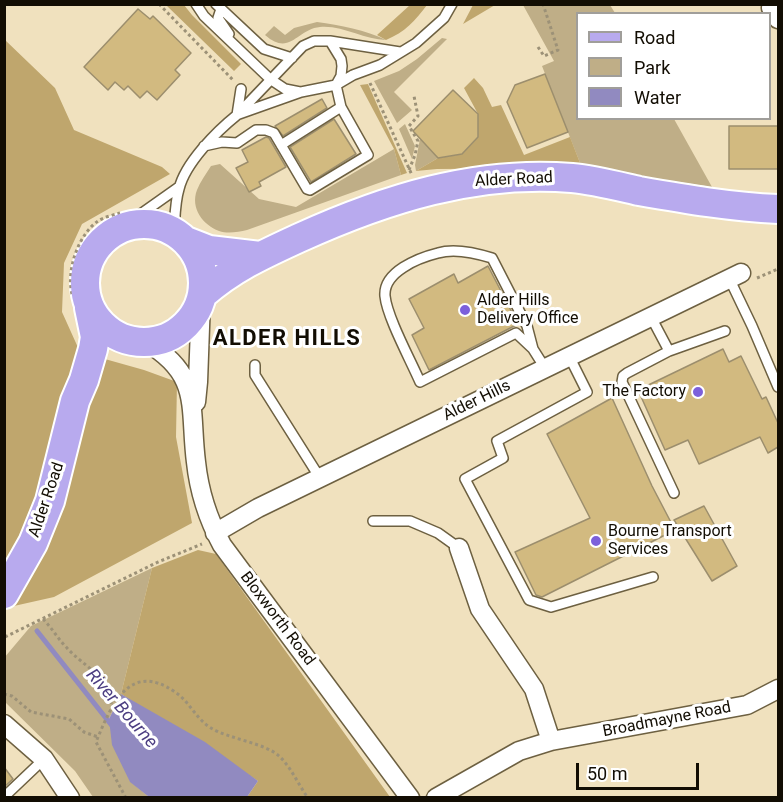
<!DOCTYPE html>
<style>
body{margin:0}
#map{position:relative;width:783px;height:802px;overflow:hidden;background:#f0e1be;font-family:Roboto,sans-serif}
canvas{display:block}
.frame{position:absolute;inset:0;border:6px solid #120d03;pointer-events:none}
.legend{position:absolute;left:576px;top:12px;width:195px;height:108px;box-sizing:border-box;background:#fff;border:2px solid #a09e9a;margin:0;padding:8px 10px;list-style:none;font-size:18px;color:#120d03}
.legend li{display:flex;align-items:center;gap:12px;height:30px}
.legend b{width:30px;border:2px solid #a09e9a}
.scale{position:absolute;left:576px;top:763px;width:123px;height:27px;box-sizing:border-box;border:3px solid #120d03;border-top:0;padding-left:8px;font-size:18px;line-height:21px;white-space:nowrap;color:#120d03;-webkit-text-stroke:4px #fff;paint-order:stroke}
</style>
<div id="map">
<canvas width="783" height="802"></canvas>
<div class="frame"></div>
<ul class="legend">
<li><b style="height:8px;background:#b8aaee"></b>Road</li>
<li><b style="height:16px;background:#bfae87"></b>Park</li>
<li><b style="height:16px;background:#918ac0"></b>Water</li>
</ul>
<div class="scale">50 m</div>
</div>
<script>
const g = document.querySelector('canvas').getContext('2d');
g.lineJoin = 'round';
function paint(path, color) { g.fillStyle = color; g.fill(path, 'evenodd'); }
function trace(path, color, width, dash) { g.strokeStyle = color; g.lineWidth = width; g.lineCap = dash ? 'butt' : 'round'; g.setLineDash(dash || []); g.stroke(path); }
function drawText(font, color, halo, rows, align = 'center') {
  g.font = font + ' Roboto,sans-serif'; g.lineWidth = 6; g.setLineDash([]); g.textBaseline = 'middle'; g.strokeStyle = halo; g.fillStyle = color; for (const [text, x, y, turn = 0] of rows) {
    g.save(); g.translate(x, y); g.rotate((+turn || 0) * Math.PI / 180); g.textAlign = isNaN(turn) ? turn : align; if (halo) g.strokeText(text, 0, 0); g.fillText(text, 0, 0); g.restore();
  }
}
paint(new Path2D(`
 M 523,5 L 610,5 L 615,13 L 578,14 L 578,118 L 674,119 L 712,187 L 582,168 L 542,66 L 554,61 Z
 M 317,22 C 340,25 366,30 386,40 C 364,40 343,25 320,27 C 297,29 290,57 265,35 L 274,26 L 285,35 L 294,28 Z
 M 442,38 L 447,39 L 394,92 L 412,110 L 397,123 L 374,81 L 399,71 L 417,59 Z
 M 405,124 L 415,146 L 412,159 L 399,129 Z
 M 420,139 L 438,158 L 416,171 L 415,165 Z
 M 394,149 L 401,175 L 247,230 C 238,232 228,234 219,231 C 203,225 190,208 197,190 C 200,182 206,174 211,166 L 220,164 L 259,199 L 296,207 Z
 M 152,568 L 121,694 L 109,719 L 130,781 L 149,797 L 93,797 L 75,771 L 5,702 L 4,658 L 31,626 Z`), '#bfae87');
paint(new Path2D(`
 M 166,5 L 184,5 L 192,15 L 241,64 L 234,71 Z
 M 410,5 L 427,5 C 415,21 405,32 386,40 L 377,35 Z
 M 473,5 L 473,4 L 495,5 L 463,24 Z
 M 4,39 L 55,88 L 74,130 L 162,167 L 170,174 L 82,224 L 64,263 L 62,312 L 80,352 L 144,370 L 177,382 L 176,437 L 192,523 L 54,597 L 5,608 Z
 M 474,78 L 483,88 L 492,107 L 501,105 L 524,155 L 570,137 L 582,168 L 437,169 L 416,171 L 438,158 L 462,154 L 478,137 L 478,114 L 464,88 Z
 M 368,84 L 407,173 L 401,175 L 394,149 L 360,85 Z
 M 198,550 L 216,554 L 390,797 L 247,797 L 258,781 L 121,694 L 152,568 Z`), '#bfa66d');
paint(new Path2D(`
 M 121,694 L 205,742 L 258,781 L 247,797 L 149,797 L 130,782 L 112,745 L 109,719 Z`), '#918ac0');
trace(new Path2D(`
 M 37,631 L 113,727`), '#918ac0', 5);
const building = new Path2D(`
 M 138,9 L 150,19 L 153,16 L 191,53 L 175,70 L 180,75 L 157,100 L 147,91 L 140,98 L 128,86 L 124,90 L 115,82 L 108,90 L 84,67 Z
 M 545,74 L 568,132 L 527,148 L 507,102 L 515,85 Z
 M 453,90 L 478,114 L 478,137 L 462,154 L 438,158 L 413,131 Z
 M 322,99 L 327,108 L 283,136 L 275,126 Z
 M 334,119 L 356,154 L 311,182 L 290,147 Z
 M 729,126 L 778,126 L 778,169 L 729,169 Z
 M 266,137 L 269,138 L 286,167 L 259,182 L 261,186 L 249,192 L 236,168 L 248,162 L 242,150 Z
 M 488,266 L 518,324 L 429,370 L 412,335 L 424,328 L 409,299 L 454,274 L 458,283 Z
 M 723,349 L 729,362 L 741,356 L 762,399 L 766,397 L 778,423 L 778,447 L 768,453 L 760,437 L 699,464 L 688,440 L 665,450 L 638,390 Z
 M 612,398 L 652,486 L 675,530 L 542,597 L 536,595 L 515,552 L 590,518 L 547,434 Z
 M 704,506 L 737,566 L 712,581 L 674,520 Z
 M 4,767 L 13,779 L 4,787 Z`);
paint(building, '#d2ba80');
trace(building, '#9c8e6d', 1.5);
const service = new Path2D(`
 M 196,4 L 204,16 L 270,79 L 285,89 L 300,92
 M 216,4 L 264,49 L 292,58
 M 221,9 L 218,18 L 229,34
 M 330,41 L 400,52
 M 239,114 L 301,92 L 336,85 L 353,75 L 380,65 L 416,43 L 444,18 L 452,4
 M 281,145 L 341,107
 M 204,146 L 222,142 L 237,143 L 256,130 L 266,130 L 274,133 L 307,189 L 310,190 L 368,155 L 341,107 L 336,85 L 341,76 L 342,66 L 341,59 L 330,41 L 314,41 L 303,46 L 237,115
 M 121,228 L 179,187
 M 174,231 C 175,218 175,202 179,189 C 185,163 217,131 237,115 L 241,89
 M 729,278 L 752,326 L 778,387
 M 651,317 L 669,351 L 627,373 L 623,376 L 622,382 L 674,493
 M 533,349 L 516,333 L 420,382 C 411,361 387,317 385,296 C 383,272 418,258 438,253 C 454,248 476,253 492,258 L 527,326 L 533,349 L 545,368
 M 669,351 L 725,331
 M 569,356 L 587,392 L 497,441 L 503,458 L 465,479 L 529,600 L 551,607 L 653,577
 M 255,365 L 255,375 L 320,478
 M 373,521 L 410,521 L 438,533 L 459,548
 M 4,797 L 44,759`);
const minor = new Path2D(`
 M 771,8 L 778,19
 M 146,342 C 202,375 189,407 196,462 C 199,491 208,519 222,545 L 410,798
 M 196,402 L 198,382 L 201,300
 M 215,533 L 258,508 L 741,273
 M 459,548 L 480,609 L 534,689 L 551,741
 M 4,724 L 44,759 L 70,798
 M 436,798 L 519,751 L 551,741 L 747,705 L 778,689`);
const primary = new Path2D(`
 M85 283a59 59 0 1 1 118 0a59 59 0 1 1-118 0Z
 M 186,241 L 209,250 L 260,256
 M 202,295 C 233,268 262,255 299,238 C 385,199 476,170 572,178 C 594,180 617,186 639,191 C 685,199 731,207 778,209
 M 4,594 L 33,543 L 50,501 L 75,401 L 84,380 L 93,349 L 95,337 L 89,308`);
trace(service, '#6d6041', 12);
trace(minor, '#6d6041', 21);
trace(primary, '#fff', 32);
trace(new Path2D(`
 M 159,4 L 233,80
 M 538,47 L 544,56 L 558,50 L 543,4
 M 370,83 L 412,175
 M 409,170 L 415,155 L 418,141 L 409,126 L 418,116 L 414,96
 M 757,278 L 778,269
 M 72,294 C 66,271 78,235 98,221 C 104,217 113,215 120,213
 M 43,619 C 52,628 58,639 67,648 C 83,666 113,679 111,706
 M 5,637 L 158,562 L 202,544
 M 4,694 L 12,696 L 31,712 L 69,719 L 84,732 L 98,737
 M 126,798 L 96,742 C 111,706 129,660 175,692 C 189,701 196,719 211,728 C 229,739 265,743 279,756 C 291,767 298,784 308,798`), '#9c9177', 3, [3, 3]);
trace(service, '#fff', 9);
trace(minor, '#fff', 18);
trace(primary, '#b8aaee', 28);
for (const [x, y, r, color] of [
 [465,310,6,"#7c60db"],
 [698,392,6,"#7c60db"],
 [596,541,6,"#7c60db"]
]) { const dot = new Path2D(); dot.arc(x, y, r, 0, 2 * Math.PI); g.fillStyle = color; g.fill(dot); trace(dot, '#fff', 2); }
drawText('16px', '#120d03', '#fff', [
 ["Alder Road",514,180,-3],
 ["Alder Hills",477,401,-26],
 ["Alder Road",47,500,-71],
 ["Bloxworth Road",277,619,53],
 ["Broadmayne Road",667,720,-11]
]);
drawText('16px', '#120d03', '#fff', [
 ["Alder Hills",477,301],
 ["Delivery Office",477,319],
 ["The Factory",686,392,"right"],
 ["Bourne Transport",608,532],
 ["Services",608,550]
], 'left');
drawText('italic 18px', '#4c3e82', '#fff', [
 ["River Bourne",121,709,49]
]);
g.letterSpacing = '1.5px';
drawText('bold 22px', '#120d03', '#fff', [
 ["ALDER HILLS",287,339]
]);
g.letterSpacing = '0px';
</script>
